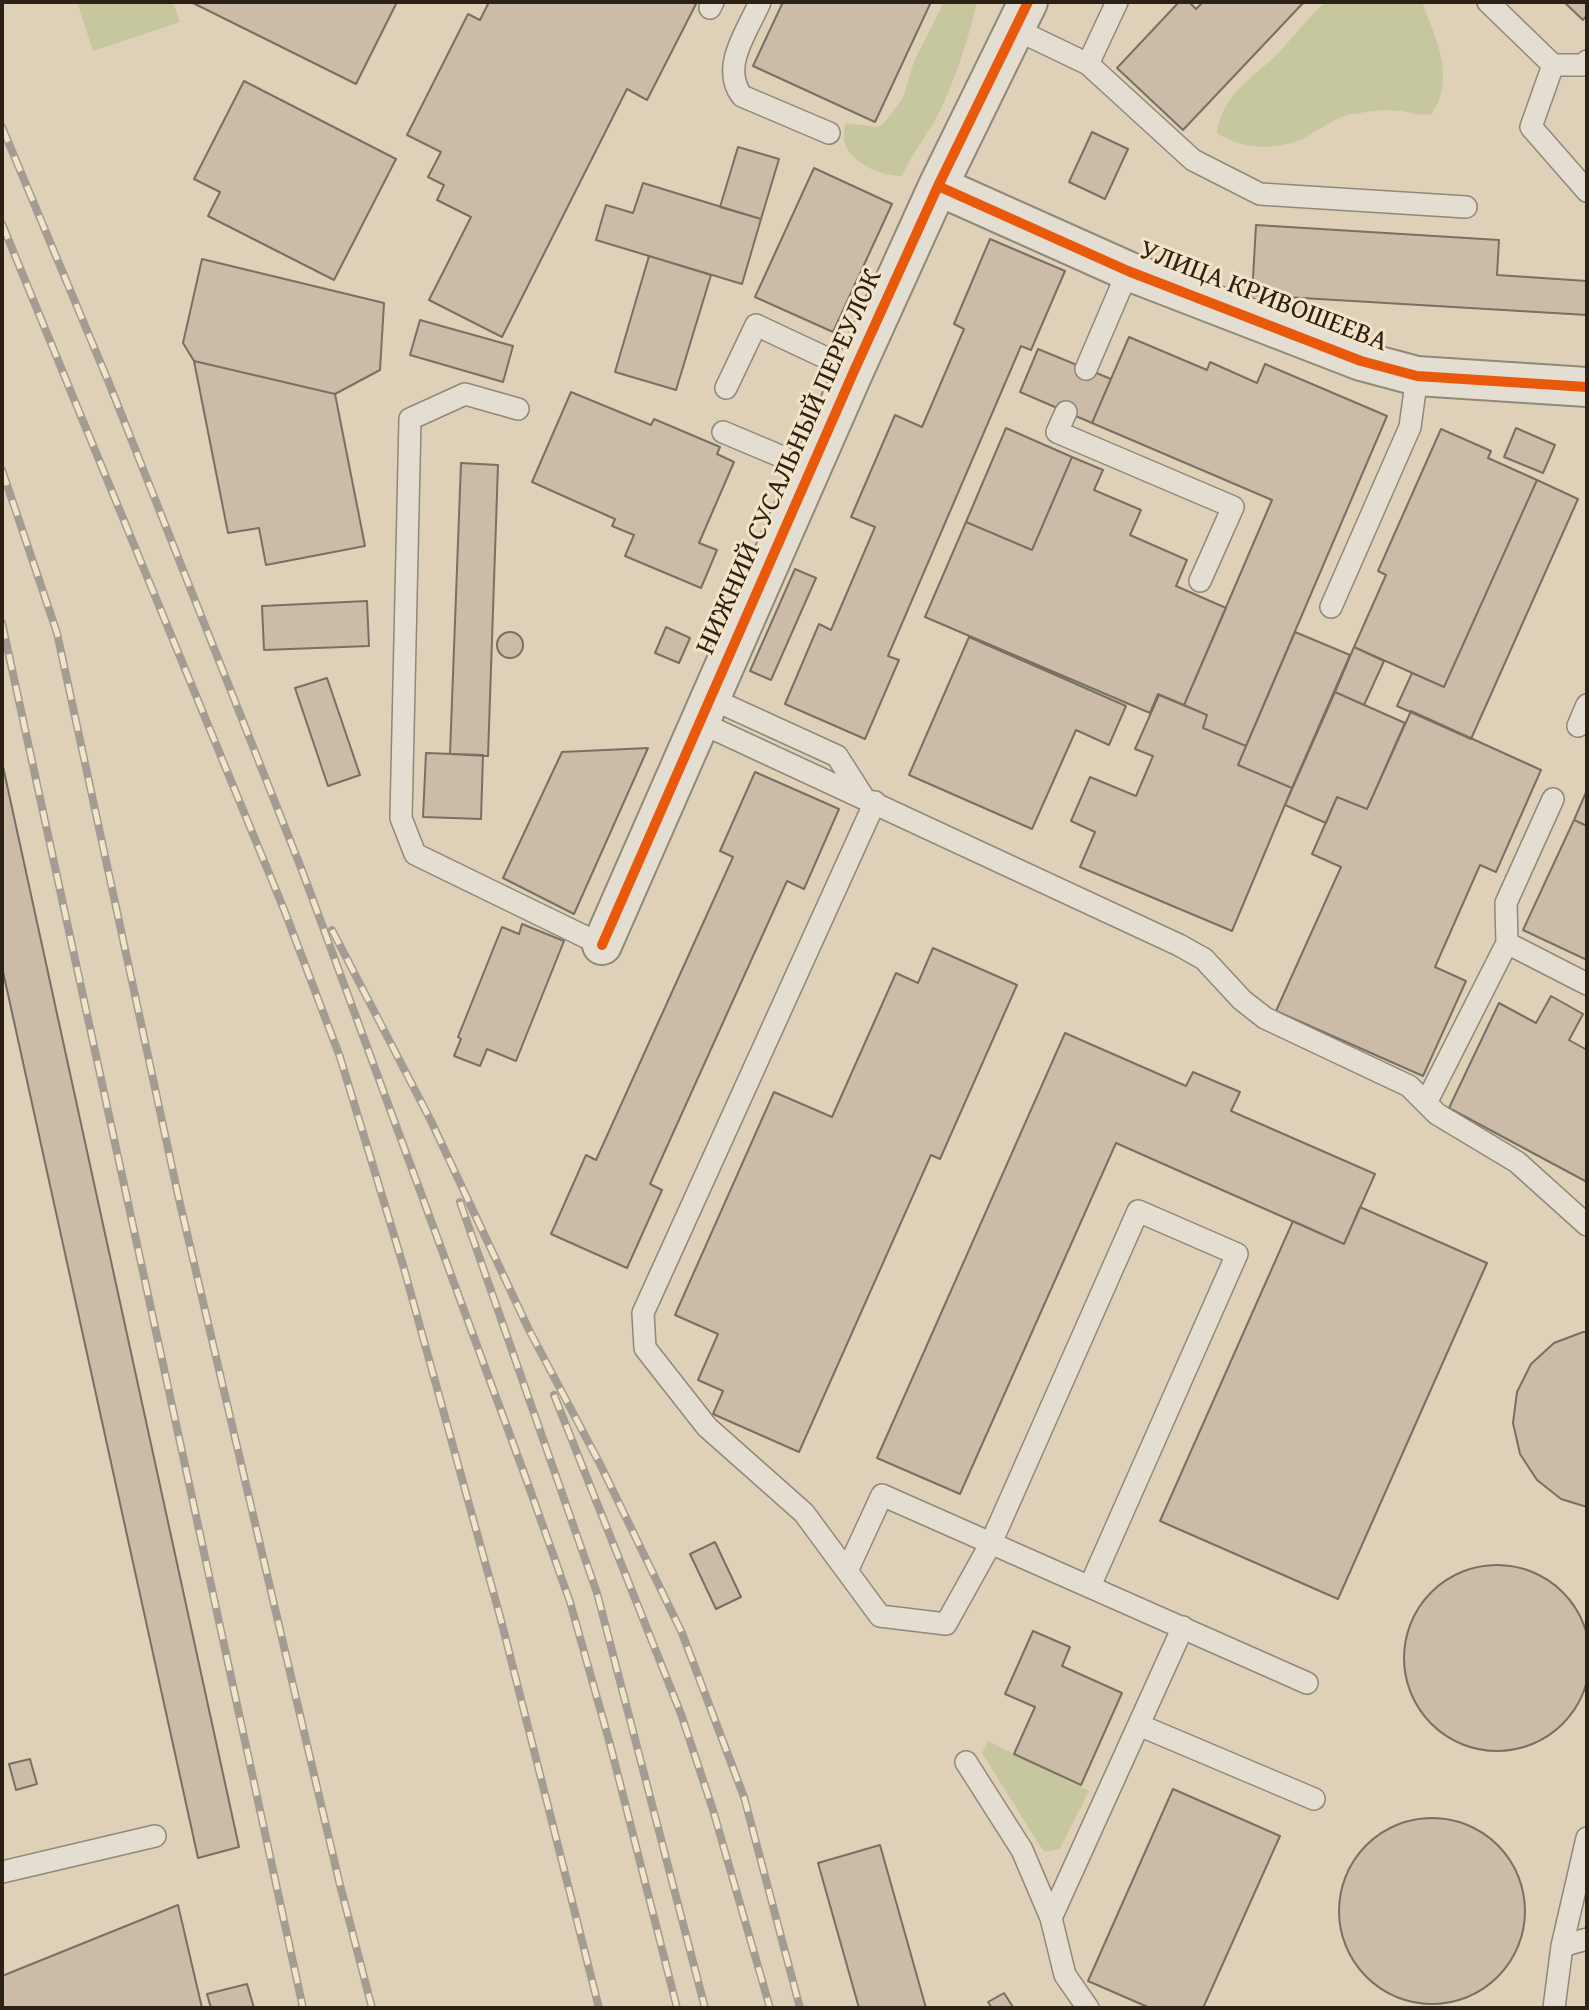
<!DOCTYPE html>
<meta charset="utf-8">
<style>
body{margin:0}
#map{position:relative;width:1589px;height:2010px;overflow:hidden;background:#ded1b8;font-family:"Gentium Book Plus",serif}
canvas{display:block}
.frame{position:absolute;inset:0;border:4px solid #2b2114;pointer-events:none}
</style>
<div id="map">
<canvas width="1589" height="2010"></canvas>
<div class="frame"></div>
</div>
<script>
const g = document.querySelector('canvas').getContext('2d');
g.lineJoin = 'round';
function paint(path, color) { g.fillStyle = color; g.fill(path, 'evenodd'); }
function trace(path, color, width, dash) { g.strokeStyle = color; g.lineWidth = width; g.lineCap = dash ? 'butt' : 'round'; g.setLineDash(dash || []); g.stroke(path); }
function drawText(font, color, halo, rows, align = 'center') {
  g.font = font + ' "Gentium Book Plus",serif'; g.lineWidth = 6; g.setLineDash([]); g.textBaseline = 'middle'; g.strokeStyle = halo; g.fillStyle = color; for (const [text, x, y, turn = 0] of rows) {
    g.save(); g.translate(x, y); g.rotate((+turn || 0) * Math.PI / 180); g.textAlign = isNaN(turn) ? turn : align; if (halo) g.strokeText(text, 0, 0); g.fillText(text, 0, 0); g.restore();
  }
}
paint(new Path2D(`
 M 77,2 L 173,2 L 180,22 L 93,51 Z
 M 944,2 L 977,2 C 969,36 959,68 945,100 C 934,127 914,149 902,176 C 876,176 833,156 846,123 L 877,127 L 884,123 L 903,98 L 914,61 Z
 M 1325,2 L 1422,2 C 1436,39 1456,77 1432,114 C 1419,116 1413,113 1401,111 C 1384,109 1368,112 1352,114 C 1334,117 1321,130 1304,138 C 1278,151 1241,150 1217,133 C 1222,92 1256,77 1281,50 C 1296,34 1309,17 1325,2 Z
 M 988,1741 L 1089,1791 L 1060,1849 L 1045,1852 L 1040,1846 L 982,1753 Z`), '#c7c79f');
const building = new Path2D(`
 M 191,2 L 397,2 L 356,84 Z
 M 489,2 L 697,2 L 647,100 L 627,89 L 502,337 L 429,300 L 471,217 L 437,200 L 444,185 L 428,177 L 441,152 L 407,135 L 468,14 L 480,20 Z
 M 783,2 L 931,2 L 875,122 L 753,66 Z
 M 1179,2 L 1189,2 L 1196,9 L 1203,2 L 1304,2 L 1183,130 L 1117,68 Z
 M 1564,2 L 1587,2 L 1587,15 L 1583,20 Z
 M 244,81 L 396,159 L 334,280 L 208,216 L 220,192 L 194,179 Z
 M 1092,132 L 1128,149 L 1105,199 L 1069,182 Z
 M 738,147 L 779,159 L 761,219 L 720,207 Z
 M 814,168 L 892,204 L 833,332 L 755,297 Z
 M 643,183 L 761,219 L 742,284 L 596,240 L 606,205 L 633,213 Z
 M 1256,225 L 1499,240 L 1497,275 L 1587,281 L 1587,315 L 1252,295 Z
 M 990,239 L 1065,271 L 1031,350 L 1021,346 L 888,656 L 899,660 L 865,739 L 785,704 L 819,624 L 831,630 L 875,527 L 851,517 L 895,415 L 922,427 L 964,329 L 954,324 Z
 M 649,256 L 711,275 L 676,390 L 615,372 Z
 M 202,259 L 384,303 L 380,370 L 335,394 L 194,361 L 183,343 Z
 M 420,320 L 513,346 L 503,382 L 410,355 Z
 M 1129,337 L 1207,370 L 1210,362 L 1257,383 L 1265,364 L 1387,416 L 1246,746 L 1203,728 L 1207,715 L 1184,705 L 1272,500 L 1092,423 Z
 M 1038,349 L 1111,379 L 1092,423 L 1020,392 Z
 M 194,361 L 335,394 L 365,546 L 266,565 L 259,528 L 228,533 Z
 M 571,392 L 651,425 L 654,419 L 720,447 L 717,454 L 734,462 L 699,543 L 717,550 L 701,588 L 625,556 L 634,535 L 612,526 L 615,519 L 532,482 Z
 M 1006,428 L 1072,457 L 1032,550 L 966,522 Z
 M 1516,428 L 1555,445 L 1543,473 L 1504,457 Z
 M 1441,429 L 1491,451 L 1488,458 L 1537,480 L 1444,687 L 1354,647 L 1386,575 L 1378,571 Z
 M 1072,457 L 1103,470 L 1094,490 L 1141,510 L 1130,535 L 1187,560 L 1176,586 L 1226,608 L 1184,705 L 1158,694 L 1150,713 L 925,617 L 966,522 L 1032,550 Z
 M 461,463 L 498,465 L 488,756 L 450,754 Z
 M 1537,480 L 1578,499 L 1471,739 L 1397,706 L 1412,673 L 1444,687 Z
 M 795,569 L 816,578 L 771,680 L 750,671 Z
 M 367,601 L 369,646 L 264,650 L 262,606 Z
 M 666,627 L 690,638 L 679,663 L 655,653 Z
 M 1295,632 L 1350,655 L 1292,788 L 1238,765 Z
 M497 645a13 13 0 1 1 26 0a13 13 0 1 1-26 0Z
 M 969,637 L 1126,706 L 1109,745 L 1076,730 L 1032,829 L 909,775 Z
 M 1354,647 L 1384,661 L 1364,705 L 1335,692 Z
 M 327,678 L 360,775 L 328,786 L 295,688 Z
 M 1335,692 L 1405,723 L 1367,809 L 1337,797 L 1326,823 L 1285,805 Z
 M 1159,695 L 1207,715 L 1203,728 L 1246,746 L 1238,765 L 1292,788 L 1232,931 L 1080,867 L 1095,832 L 1071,821 L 1090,777 L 1136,796 L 1153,756 L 1135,749 Z
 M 1411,711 L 1541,770 L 1496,872 L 1480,865 L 1435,967 L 1466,981 L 1423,1076 L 1276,1011 L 1341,867 L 1312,854 L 1337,797 L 1367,809 Z
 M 648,748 L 574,914 L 503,878 L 562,752 Z
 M 426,753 L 483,755 L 481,819 L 423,817 Z
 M 2,762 L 239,1847 L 198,1858 L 2,967 Z
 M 755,772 L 839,809 L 804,889 L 787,881 L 650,1184 L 662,1190 L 627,1268 L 551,1234 L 586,1155 L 596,1160 L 733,857 L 720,851 Z
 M 1587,790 L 1587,826 L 1574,820 Z
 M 1574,820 L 1587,826 L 1587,960 L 1523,930 Z
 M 522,924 L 564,941 L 516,1061 L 487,1049 L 480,1066 L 454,1056 L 461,1039 L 458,1037 L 502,927 L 519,934 Z
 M 933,948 L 1017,985 L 940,1159 L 931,1155 L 799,1452 L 713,1414 L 723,1391 L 698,1380 L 718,1334 L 675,1315 L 774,1092 L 832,1117 L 896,973 L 918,983 Z
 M 1551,996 L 1583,1014 L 1569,1040 L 1587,1050 L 1587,1182 L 1449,1108 L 1499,1003 L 1536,1023 Z
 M 1065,1033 L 1186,1086 L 1193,1072 L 1240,1092 L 1231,1111 L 1375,1174 L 1344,1244 L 1116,1143 L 960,1494 L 877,1458 Z
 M 1360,1207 L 1487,1263 L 1338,1599 L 1160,1521 L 1293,1221 L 1344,1244 Z
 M 1583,1332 L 1587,1332 L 1587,1507 L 1561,1499 L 1537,1480 L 1520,1454 L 1513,1423 L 1517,1392 L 1531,1364 L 1554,1343 Z
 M 715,1542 L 741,1597 L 716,1609 L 690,1554 Z
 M1404 1658a93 93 0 1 1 186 0a93 93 0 1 1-186 0Z
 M 1033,1631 L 1070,1647 L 1062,1666 L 1122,1693 L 1081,1785 L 1014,1754 L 1035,1707 L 1005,1694 Z
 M 30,1759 L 37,1784 L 16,1790 L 9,1764 Z
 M 1173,1789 L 1280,1836 L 1203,2008 L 1150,2008 L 1088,1981 Z
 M1339 1911a93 93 0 1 1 186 0a93 93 0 1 1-186 0Z
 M 880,1845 L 926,2008 L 859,2008 L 818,1863 Z
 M 178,1905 L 202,2008 L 2,2008 L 2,1976 Z
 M 247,1984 L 254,2008 L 211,2008 L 207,1994 Z
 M 1004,1993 L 1013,2007 L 992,2008 L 988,2002 Z`);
paint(building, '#ccbba7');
trace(building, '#787062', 2);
const service = new Path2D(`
 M 760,2 C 747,32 720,67 742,96 L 829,133
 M 1488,2 L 1553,65 L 1583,65 L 1587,61
 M 710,8 L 713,2
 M 1015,29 L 1088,64 L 1193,160 L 1260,194 L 1466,207
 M 1088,64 L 1117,2
 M 1553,65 L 1531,127 L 1587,191
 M 1086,369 L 1128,271
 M 726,388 L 756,325 L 854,371
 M 518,409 L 465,394 L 410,419 L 401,818 L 415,854 L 602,945
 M 1066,412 L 1057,432 L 1233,507 L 1200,581
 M 723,432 L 811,469
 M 1331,607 L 1410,427 L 1417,376
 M 710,698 L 837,756 L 862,795
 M 699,722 L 1179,945 L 1204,959 L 1242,1000 L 1265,1018 L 1409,1086 L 1437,1114 L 1517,1162 L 1587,1225
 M 1578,726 L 1587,705
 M 875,802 L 643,1313 L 645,1348 L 707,1427 L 804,1513 L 880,1616 L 946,1624 L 991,1543 L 1138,1211 L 1237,1254 L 1090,1586
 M 1507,943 L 1506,903 L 1553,799
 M 1426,1103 L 1507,943 L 1587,984
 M 847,1571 L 882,1495 L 1307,1683
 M 1139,1725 L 1314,1799
 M 966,1762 L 1022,1850 L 1051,1918 L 1065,1975 L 1088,2008
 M 2,1872 L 155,1836
 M 1051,1918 L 1183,1627
 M 1562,1946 L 1587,1939
 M 1554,2008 L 1562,1946 L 1587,1838`);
const minor = new Path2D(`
 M 938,186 L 1128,271 L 1361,361 L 1417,376 L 1587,387
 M 602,945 L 854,371 L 938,186 L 1028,2`);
trace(service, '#908878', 24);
trace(minor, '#908878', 42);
trace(service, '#e4ddd1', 21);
trace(minor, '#e4ddd1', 38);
const rail = new Path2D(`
 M 2,127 L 109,383 L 303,873 L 528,1484 L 570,1602 L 610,1744 L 677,2008
 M 2,224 L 285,912 L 340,1057 L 403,1265 L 501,1620 L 599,2008
 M 2,470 L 57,633 L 178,1195 L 339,1881 L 372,2008
 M 2,623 L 303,2008
 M 332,930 L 431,1121 L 529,1330 L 599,1462 L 682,1633 L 744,1797 L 800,2008
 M 460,1202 L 597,1593 L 705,2008
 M 554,1395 L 681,1714 L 713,1810 L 770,2008`);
trace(rail, '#a29c92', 8);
trace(rail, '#f3e4c7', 5, [16]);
trace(new Path2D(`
 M 938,186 L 1128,271 L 1361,361 L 1417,376 L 1587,387
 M 602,945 L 854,371 L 938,186 L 1028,2`), '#e8590c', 10);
drawText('28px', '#2b2114', '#f3e4c7', [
 ["УЛИЦА КРИВОШЕЕВА",1263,297,21],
 ["НИЖНИЙ СУСАЛЬНЫЙ ПЕРЕУЛОК",790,462,-66]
]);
</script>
